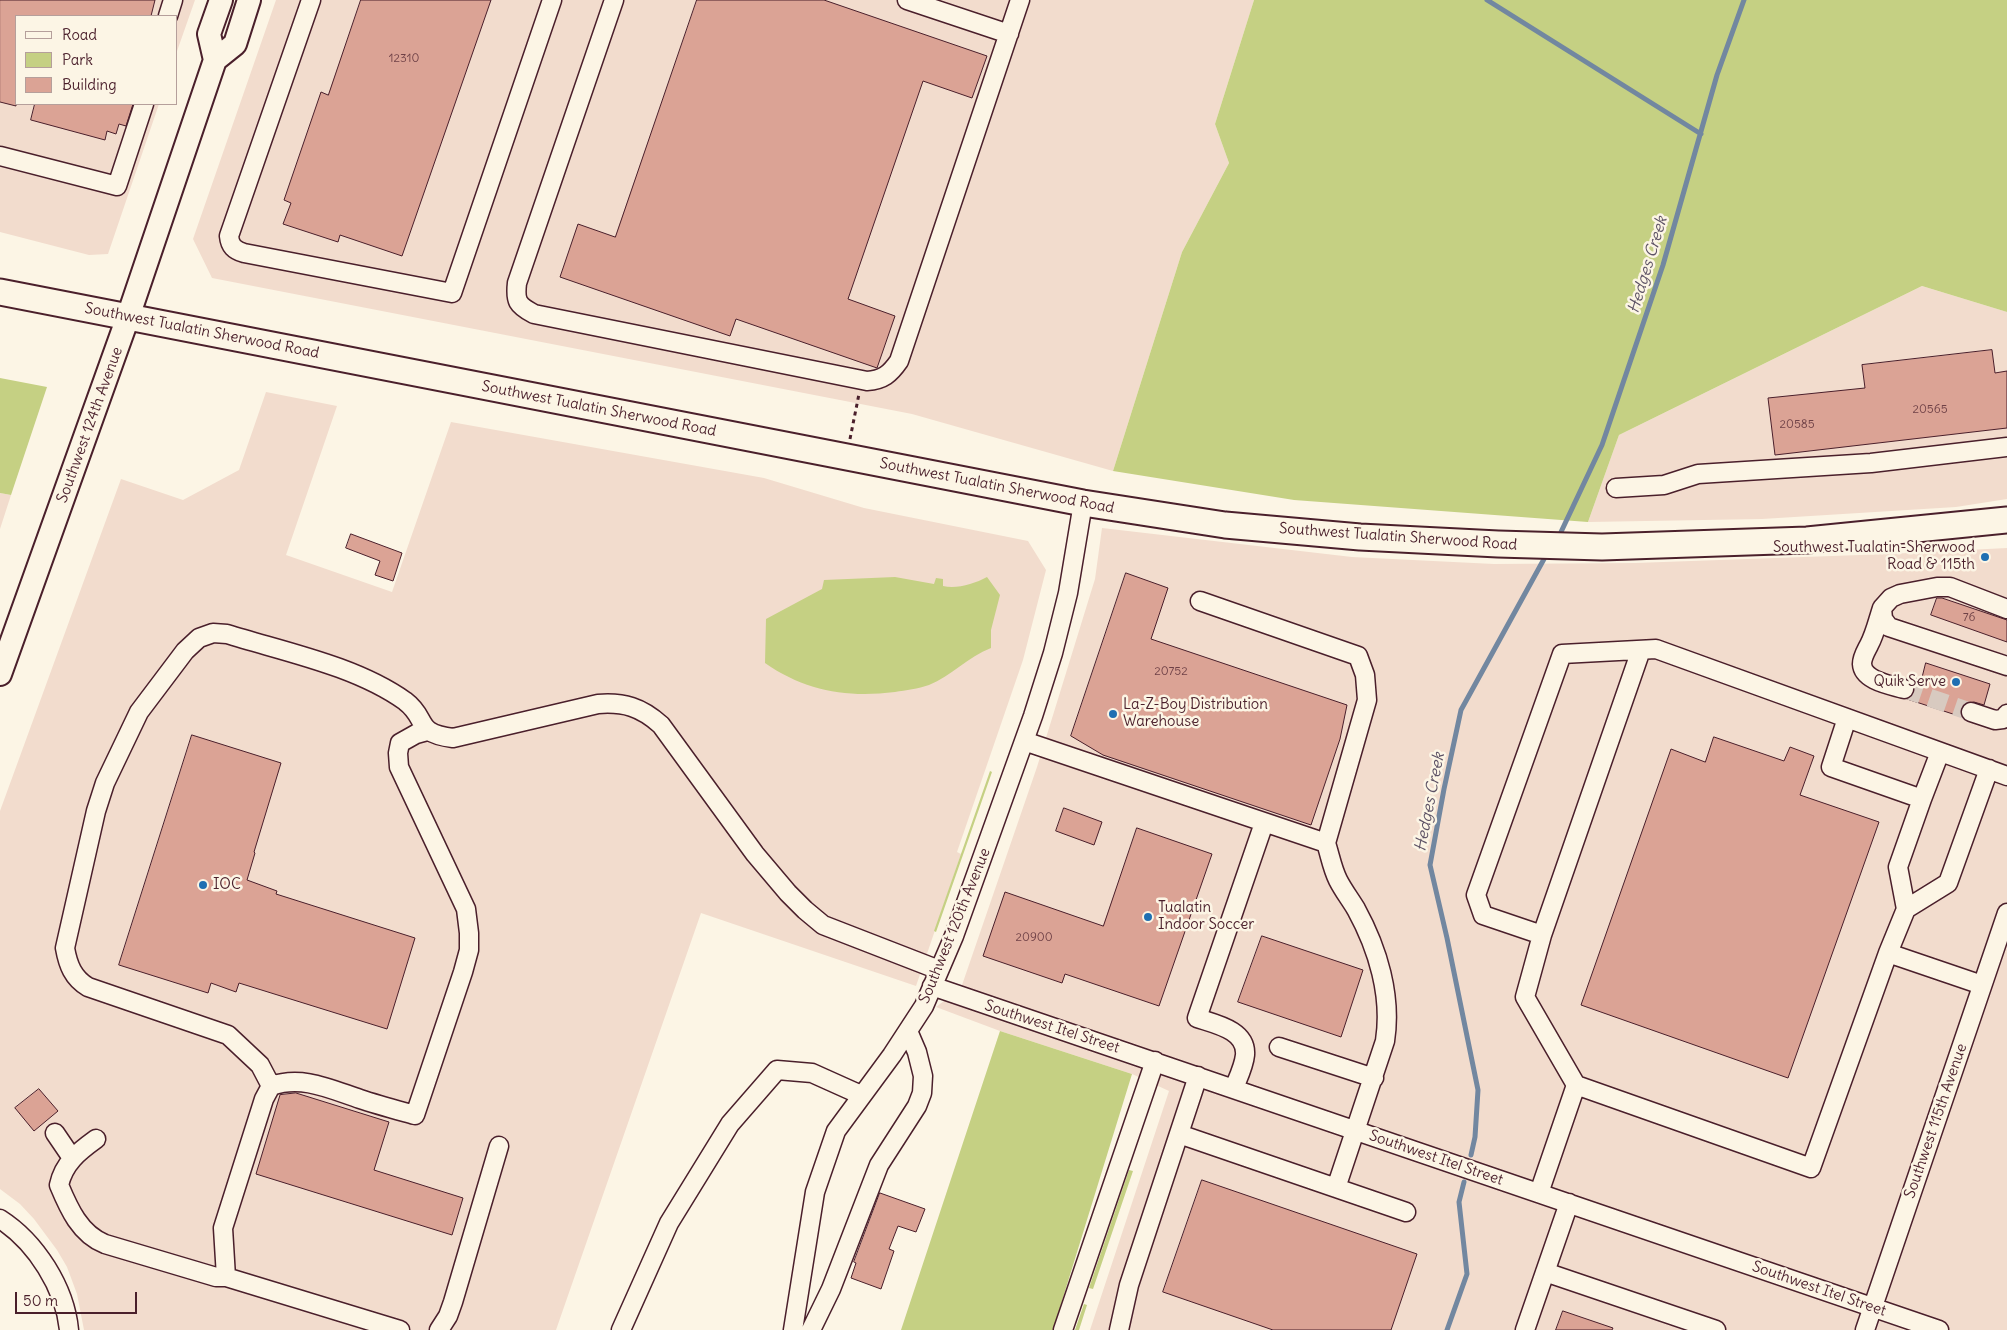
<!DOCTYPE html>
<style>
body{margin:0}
#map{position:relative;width:2007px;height:1330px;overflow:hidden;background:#fcf5e5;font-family:Delius,sans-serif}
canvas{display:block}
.legend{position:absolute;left:15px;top:15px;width:162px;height:90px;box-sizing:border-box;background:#fcf5e5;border:1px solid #b59f9b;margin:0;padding:6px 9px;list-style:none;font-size:15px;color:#4a1f2b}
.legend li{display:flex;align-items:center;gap:10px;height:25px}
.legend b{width:25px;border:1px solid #b59f9b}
.scale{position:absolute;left:15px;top:1292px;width:122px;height:22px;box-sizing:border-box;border:2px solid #4a1f2b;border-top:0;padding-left:6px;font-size:15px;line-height:18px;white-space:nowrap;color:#4a1f2b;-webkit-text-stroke:4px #fcf5e5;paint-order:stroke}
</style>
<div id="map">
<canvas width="2007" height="1330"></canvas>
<ul class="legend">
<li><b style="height:6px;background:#fcf5e5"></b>Road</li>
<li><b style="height:14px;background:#c5d083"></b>Park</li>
<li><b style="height:14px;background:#dba395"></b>Building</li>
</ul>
<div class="scale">50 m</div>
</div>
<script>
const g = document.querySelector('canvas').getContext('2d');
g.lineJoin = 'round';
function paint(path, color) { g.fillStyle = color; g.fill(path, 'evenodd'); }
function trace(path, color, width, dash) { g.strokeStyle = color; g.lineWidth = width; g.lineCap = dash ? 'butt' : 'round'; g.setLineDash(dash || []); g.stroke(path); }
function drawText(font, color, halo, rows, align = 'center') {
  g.font = font + ' Delius,sans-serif'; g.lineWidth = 5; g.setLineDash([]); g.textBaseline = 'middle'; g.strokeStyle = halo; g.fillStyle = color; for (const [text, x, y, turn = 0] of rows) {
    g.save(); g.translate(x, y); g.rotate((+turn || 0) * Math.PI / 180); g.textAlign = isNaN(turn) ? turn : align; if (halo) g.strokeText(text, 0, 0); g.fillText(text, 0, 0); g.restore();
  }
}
paint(new Path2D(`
 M 0,0 L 195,0 L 176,54 L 176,16 L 16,16 L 16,104 L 159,104 L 108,254 L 89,255 L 0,232 Z
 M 276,0 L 1254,0 L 1215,124 L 1229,163 L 1182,252 L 1113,471 L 912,414 L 212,278 L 193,239 Z
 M 1922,286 L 2007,312 L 2007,499 L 1956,507 L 1762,519 L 1588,522 L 1619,435 Z
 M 266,392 L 337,406 L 286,555 L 392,592 L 451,422 L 764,478 L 864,508 L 1028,541 L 1046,570 L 1023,660 L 957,852 L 961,854 L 916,986 L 701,913 L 556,1330 L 84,1330 L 77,1294 L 67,1267 L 57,1250 L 34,1219 L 20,1204 L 0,1189 L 0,811 L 121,479 L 183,500 L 239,470 Z
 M 0,493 L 11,495 L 0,529 Z
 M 1102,528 L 1352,557 L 1494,564 L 1635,563 L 1888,554 L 2007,548 L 2007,1330 L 1090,1330 L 1169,1091 L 1132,1074 L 1000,1031 L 936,1007 L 961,988 L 1037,767 L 1095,579 Z`), '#f2dccd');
paint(new Path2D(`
 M 1254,0 L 2007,0 L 2007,312 L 1922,286 L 1619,435 L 1588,522 L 1294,500 L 1113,471 L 1182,252 L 1229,163 L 1215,124 Z
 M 0,378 L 47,387 L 11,495 L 0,493 Z
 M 895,577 L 934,584 L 936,578 L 943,579 L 943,586 C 957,589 974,584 987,577 L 1000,595 L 991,630 L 991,648 C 968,657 951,676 929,685 C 918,689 906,690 895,692 C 847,698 805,691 765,663 L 766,619 L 822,589 L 824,580 Z
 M 990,771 L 992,772 L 936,932 L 934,931 Z
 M 1000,1031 L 1132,1074 L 1053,1330 L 901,1330 Z
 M 1129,1170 L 1133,1171 L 1093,1289 L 1089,1288 Z
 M 1084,1304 L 1087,1305 L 1079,1330 L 1075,1330 Z`), '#c5d083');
trace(new Path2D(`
 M 1487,0 L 1701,134
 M 1561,532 L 1602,445 L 1663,265 L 1717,75 L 1744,0
 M 1471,1155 L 1475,1137 L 1478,1090 L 1447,938 L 1430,865 L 1444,789 L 1461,710 L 1544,559
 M 1447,1330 L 1467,1274 L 1459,1202 L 1464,1182`), '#7287a0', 5);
const building = new Path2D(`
 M 0,0 L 155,0 L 151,16 L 16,16 L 16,106 L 0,102 Z
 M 361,0 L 491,0 L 402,256 L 340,235 L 338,242 L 283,224 L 291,203 L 284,200 L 321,92 L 328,95 Z
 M 697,0 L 824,0 L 987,56 L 972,98 L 923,81 L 848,299 L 895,316 L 877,368 L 736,319 L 730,336 L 560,277 L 578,224 L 615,237 Z
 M 35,104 L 133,104 L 126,126 L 119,124 L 116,134 L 107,131 L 105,140 L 31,120 Z
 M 1992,350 L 1995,373 L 2007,371 L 2007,428 L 1775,455 L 1768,398 L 1865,388 L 1862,365 Z
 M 351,534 L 402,553 L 393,581 L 375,575 L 380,561 L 346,548 Z
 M 1126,573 L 1168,588 L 1151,639 L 1347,705 L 1340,739 L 1311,825 L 1103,755 L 1071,736 Z
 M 1937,598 L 1942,598 L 2007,620 L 2007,642 L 1931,615 Z
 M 1926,663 L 1990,684 L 1984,705 L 1974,702 L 1964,704 L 1961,709 L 1962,717 L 1907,699 L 1914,691 L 1912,682 L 1907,679 L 1908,675 L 1921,680 Z
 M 192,735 L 281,763 L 254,852 L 255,853 L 247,880 L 277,891 L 276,894 L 415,938 L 387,1029 L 239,983 L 236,992 L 211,983 L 208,993 L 119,965 Z
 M 1714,737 L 1784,761 L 1790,747 L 1814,756 L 1800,795 L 1879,822 L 1788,1078 L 1581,1005 L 1671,749 L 1705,762 Z
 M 1064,808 L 1102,822 L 1094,845 L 1056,831 Z
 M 1137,828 L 1212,854 L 1159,1006 L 1065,974 L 1062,983 L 983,956 L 1005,892 L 1103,926 Z
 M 1262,936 L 1363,970 L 1341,1037 L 1238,1002 Z
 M 39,1089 L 58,1111 L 34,1131 L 15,1108 Z
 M 296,1093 L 389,1122 L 374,1170 L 463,1198 L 452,1235 L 256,1174 L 280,1095 Z
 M 1202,1180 L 1417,1254 L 1391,1330 L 1273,1330 L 1163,1292 Z
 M 880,1193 L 925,1209 L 916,1232 L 898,1226 L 889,1249 L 894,1251 L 881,1289 L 851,1278 L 856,1263 L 854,1262 Z
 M 1563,1311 L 1613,1328 L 1612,1330 L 1556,1330 Z`);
paint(building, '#dba395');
trace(building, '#4a1f2b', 1);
trace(new Path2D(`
 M 1904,689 L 1971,712`), '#d8cac0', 18, [18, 9]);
const minor = new Path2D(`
 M 311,0 L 229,236 C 230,246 234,250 244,253 L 452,293 L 552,0
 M 614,0 L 517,283 C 515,301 517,305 534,314 L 867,381 C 883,380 890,374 899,361 L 1020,0
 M 907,0 L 1009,34
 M 168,16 L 173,0
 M 0,156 L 117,186 L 144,104
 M 1616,488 L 1664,485 L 1698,474 L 1871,463 L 2007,447
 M 1200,601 L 1358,656 L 1365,675 L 1367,700 L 1326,843
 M 1882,608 C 1878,620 1875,634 1869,645 C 1866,651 1862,657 1862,664 C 1863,681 1891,685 1904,689
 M 2007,609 L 1950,587 L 1937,587 L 1900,594 L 1891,598 L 1882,608 L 1883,619 L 1889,627 L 2007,666
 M 1971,712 L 1995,720 L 2003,719 L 2007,714
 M 1847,718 L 1831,767 L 1922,799 L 1940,752
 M 1024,741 L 1326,843 C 1330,855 1332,868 1338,880 C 1343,890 1350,899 1356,909 C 1378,949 1392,996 1385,1041 L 1336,1188
 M 1989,769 L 1948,883 L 1906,909 L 1888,953 L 1811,1168 L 1576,1085 L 1525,997 L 1542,935 L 1483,915 L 1476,895 L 1562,654 L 1656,649 L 2007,776
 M 1906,909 L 1898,867 L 1922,799
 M 1542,935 L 1641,650
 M 1888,953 L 1982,985
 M 932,986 L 1939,1330
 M 1279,1047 L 1374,1078
 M 271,1086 L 260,1065 L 228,1035 L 88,987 C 73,978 68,965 65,948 L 96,811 L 105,783 L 139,712 L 185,651 L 199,638 L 213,633 L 227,634 C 285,652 356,666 405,701 C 429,719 413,733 453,738 L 598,704 C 624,702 641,707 661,725 L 755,854 L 788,893 L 805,910 L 823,925 L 939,970
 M 1234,1088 C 1238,1078 1244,1066 1245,1055 C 1247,1030 1215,1024 1197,1018 L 1264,823
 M 55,1133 L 72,1158
 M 1179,1134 L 1406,1212
 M 96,1139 C 78,1152 64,1163 59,1185 C 69,1209 80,1234 105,1244 L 216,1277 L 226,1277
 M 1539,1193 L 1576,1085
 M 0,1219 C 36,1242 65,1288 69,1330
 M 1545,1272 L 1716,1330
 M 400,1330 L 226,1277 L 223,1228 L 264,1099 L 271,1086 C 302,1075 330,1089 360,1099 C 378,1105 397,1110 415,1115 L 463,972 L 469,950 L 469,933 L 466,909 L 399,767 L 398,753 L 400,743 L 416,734 L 427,731
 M 439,1330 L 448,1316 L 453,1302 L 499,1146
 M 621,1330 L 669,1223 L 730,1124 L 777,1070 L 812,1073 L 861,1095
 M 793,1330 L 815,1192 L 836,1131 L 892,1055 L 924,1006 L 954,936 L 1033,716 L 1053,653 L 1068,593 L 1083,503
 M 811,1330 L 831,1289 L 879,1165 L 917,1106 L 922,1093 L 923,1076 L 917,1052 L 908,1031
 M 1063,1330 L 1155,1061
 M 1119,1330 L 1129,1285 L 1198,1076
 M 1525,1330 L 1569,1203
 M 1865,1330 L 2007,913`);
const major = new Path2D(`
 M 215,60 L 235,44 L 249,0
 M 0,674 L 128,317 L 215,60 L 209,34 L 221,0`);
const highway = new Path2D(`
 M 0,292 L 1083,503 L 1225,525 L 1360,537 L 1498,544 L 1602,547 L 1807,540 L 2007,520`);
trace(minor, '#4a1f2b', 21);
trace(major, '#4a1f2b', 26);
trace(highway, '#4a1f2b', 29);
trace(new Path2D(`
 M 850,439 L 859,394`), '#4a1f2b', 3, [4, 4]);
trace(minor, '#fcf5e5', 18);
trace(major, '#fcf5e5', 22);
trace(highway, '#fcf5e5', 25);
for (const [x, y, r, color] of [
 [1985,557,5,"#1f6fb2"],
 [1956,682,5,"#1f6fb2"],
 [1113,714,5,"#1f6fb2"],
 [203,885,5,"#1f6fb2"],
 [1148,917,5,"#1f6fb2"]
]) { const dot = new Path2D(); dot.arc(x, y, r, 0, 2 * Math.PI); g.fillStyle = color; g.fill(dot); trace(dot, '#fcf5e5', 2); }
drawText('12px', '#6e4046', null, [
 ["12310",404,59],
 ["20565",1930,410],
 ["20585",1797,425],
 ["76",1969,618],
 ["20752",1171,672],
 ["20900",1034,938]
]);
drawText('15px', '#4a1f2b', '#fcf5e5', [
 ["Southwest Tualatin Sherwood Road",202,331,11],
 ["Southwest Tualatin Sherwood Road",599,409,11],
 ["Southwest 124th Avenue",90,425,-70],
 ["Southwest Tualatin Sherwood Road",997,486,11],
 ["Southwest Tualatin Sherwood Road",1398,537,4],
 ["Southwest 120th Avenue",955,926,-68],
 ["Southwest Itel Street",1052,1027,18],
 ["Southwest 115th Avenue",1936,1121,-71],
 ["Southwest Itel Street",1436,1158,19],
 ["Southwest Itel Street",1819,1289,19]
]);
drawText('15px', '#4a1f2b', '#fcf5e5', [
 ["Southwest Tualatin-Sherwood",1975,548,"right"],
 ["Road & 115th",1975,565,"right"],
 ["Quik Serve",1946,682,"right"],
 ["La-Z-Boy Distribution",1123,705],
 ["Warehouse",1123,722],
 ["IOC",213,885],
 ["Tualatin",1158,908],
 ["Indoor Soccer",1158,925]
], 'left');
drawText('italic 16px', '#5e5366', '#fcf5e5', [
 ["Hedges Creek",1648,265,-73],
 ["Hedges Creek",1430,802,-79]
]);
</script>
